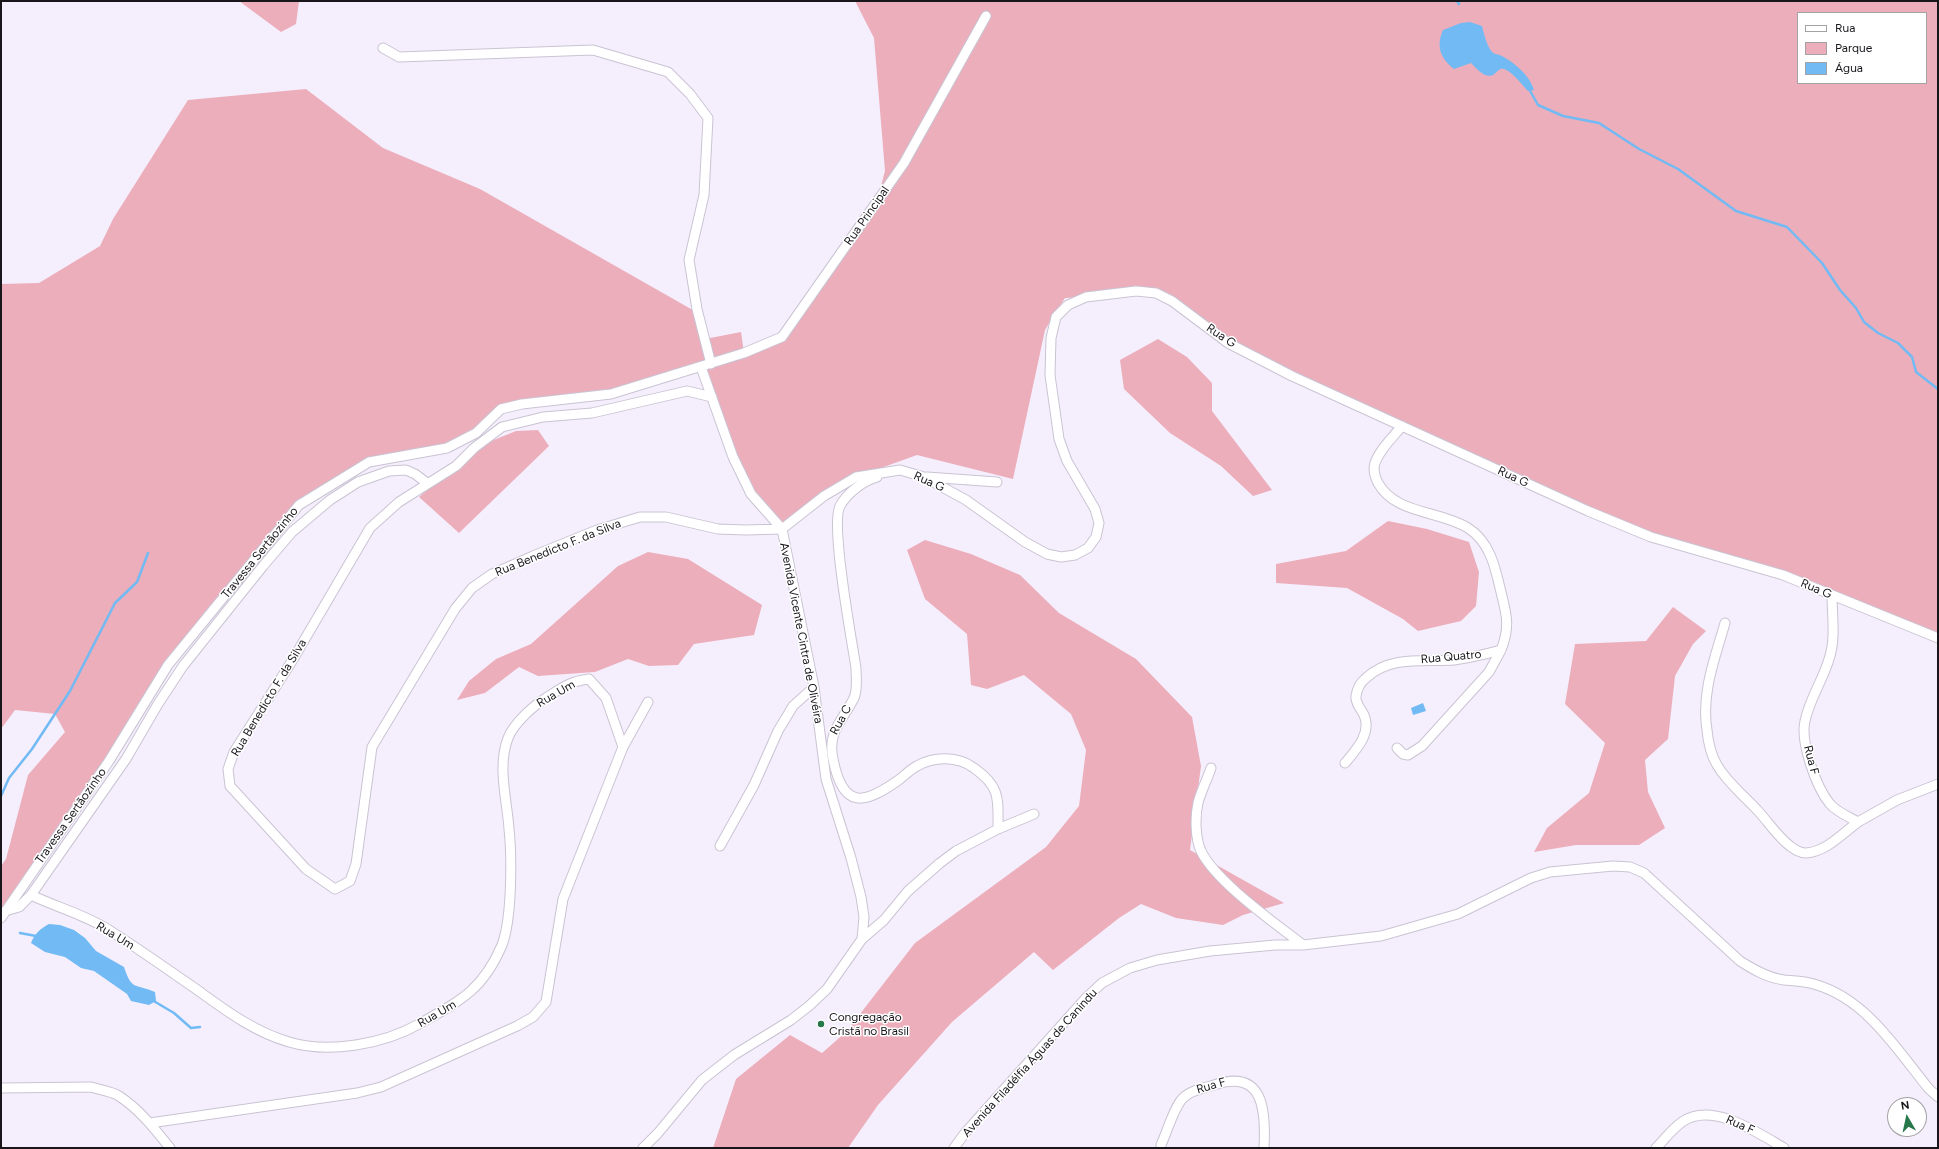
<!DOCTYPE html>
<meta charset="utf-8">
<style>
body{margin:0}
#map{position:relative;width:1939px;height:1149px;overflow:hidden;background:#f5effd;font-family:Figtree,sans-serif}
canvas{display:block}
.frame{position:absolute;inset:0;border:2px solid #18161b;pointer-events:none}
.legend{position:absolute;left:1797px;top:12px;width:130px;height:72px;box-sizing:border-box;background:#fff;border:1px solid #a3a2a4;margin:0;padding:5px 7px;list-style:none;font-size:12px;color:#18161b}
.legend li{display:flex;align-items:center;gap:8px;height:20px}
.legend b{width:20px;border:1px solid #a3a2a4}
.north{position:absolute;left:1887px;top:1097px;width:40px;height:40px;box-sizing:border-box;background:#fff;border:1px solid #a3a2a4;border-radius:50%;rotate:351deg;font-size:11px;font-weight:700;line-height:16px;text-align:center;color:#18161b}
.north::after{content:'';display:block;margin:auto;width:14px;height:18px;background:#267749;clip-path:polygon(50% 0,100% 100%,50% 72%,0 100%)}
</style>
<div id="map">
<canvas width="1939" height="1149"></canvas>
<div class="frame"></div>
<ul class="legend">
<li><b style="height:5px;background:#fff"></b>Rua</li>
<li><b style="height:11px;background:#ecaebb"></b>Parque</li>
<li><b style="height:11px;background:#71baf4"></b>Água</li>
</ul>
<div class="north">N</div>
</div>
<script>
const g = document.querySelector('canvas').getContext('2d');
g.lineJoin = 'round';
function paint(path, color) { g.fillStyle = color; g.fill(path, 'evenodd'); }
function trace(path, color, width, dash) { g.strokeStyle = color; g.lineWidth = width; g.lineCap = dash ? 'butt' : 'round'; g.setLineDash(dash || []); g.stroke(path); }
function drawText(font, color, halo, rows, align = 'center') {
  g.font = font + ' Figtree,sans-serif'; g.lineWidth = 3; g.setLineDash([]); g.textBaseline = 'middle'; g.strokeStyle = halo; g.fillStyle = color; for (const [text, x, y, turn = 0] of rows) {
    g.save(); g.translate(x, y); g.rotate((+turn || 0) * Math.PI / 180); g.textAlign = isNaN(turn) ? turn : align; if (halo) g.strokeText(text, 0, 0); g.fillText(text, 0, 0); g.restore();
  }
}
paint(new Path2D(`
 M 239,1 L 299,1 L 296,24 L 281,32 Z
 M 855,1 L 1938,1 L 1938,639 L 1832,595 L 1651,537 L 1228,343 L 1156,293 L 1065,298 L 1045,330 L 1013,479 L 917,455 L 856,477 L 782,529 L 751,494 L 701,368 L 611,394 L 501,409 L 476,433 L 447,448 L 369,462 L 299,505 L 168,665 L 1,918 L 1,866 L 6,859 L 28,775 L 65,732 L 55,714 L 15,710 L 1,729 L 1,284 L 39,283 L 100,246 L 113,219 L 188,100 L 306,89 L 383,148 L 480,189 L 691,309 L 697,309 L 705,339 L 741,332 L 744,353 L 782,337 L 877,201 L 885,171 L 874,38 ZM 1798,13 L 1926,13 L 1926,83 L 1798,83 Z
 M 1158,339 L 1187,357 L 1212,383 L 1212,411 L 1272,490 L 1253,496 L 1221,466 L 1170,433 L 1124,389 L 1120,360 Z
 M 538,430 L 549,446 L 459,533 L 419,497 L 474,448 L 516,431 Z
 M 1388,521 L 1427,529 L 1469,542 L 1479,572 L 1476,606 L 1461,621 L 1418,631 L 1403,619 L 1347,588 L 1276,583 L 1276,564 L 1346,551 Z
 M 925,540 L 971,554 L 1020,575 L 1059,613 L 1136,659 L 1192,717 L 1201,766 L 1190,850 L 1284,903 L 1243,915 L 1223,925 L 1176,918 L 1141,904 L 1119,918 L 1053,970 L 1034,952 L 952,1022 L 878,1105 L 848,1148 L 713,1148 L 736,1079 L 790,1035 L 822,1053 L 846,1032 L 915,943 L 1046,847 L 1079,806 L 1086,750 L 1071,714 L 1024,675 L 987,689 L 971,685 L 967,634 L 925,599 L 907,550 Z
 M 648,552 L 688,559 L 762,605 L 754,635 L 694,644 L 678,665 L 649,666 L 628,659 L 595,672 L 538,676 L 519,667 L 485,693 L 457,700 L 469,681 L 496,659 L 531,644 L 618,566 Z
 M 1673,607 L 1706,631 L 1693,644 L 1675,676 L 1668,739 L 1645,760 L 1648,792 L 1665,828 L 1639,845 L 1576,845 L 1534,852 L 1547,828 L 1589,793 L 1605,743 L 1565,704 L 1575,644 L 1646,641 Z`), '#ecaebb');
paint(new Path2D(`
 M 1470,22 L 1482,26 C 1484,34 1487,47 1493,53 C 1495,54 1500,55 1502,56 C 1515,63 1530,76 1534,90 L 1528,91 C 1521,84 1513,72 1504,69 C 1498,68 1497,73 1493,75 C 1485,79 1476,68 1471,63 L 1454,69 C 1440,58 1436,46 1443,30 L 1461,23 Z
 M 1423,703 L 1426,711 L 1413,715 L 1411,708 Z
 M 49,924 L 60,925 L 74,930 L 85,938 L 96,951 L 124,967 C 132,991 134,983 155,992 L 156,1001 L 149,1005 L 131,1001 L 127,994 L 94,971 L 81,968 L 65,957 L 45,952 L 31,943 C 35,933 40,929 49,924 Z`), '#71baf4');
trace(new Path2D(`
 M 1457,1 L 1459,4
 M 1529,89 L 1538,105 L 1563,116 L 1599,123 L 1639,149 L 1678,169 L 1736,211 L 1787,227 L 1822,263 L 1840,290 L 1856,308 L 1864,322 L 1878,333 L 1898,343 L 1912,357 L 1916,372 L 1938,389
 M 1,796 L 9,778 L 32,749 L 70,691 L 115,603 L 137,582 L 148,553
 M 20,933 L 36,936
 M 152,1000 L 174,1013 L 191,1028 L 200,1027`), '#71baf4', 2.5);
const minor = new Path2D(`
 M 383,48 L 399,57 L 593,50 L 668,72 L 690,94 L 708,118 L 704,195 L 689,260 L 697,309 L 711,364
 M 701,367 L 733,457 L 751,494 L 782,529 L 814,687 L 826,779 L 851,858 L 861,897 L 864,917 L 862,939
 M 712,397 L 687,391 L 592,413 L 543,417 L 502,427 L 474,448 L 456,466 L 399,502 L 370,528 L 292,661 L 234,752 L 228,769 L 230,786 L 306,869 L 335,889 L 350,881 L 356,864 L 372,747 L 455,609 L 472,588 L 492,574 L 533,556 L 597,530 L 640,517 L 666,517 L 718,529 L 745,530 L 782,529 L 824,496 L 856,477 L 900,470 L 924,477 L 966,500 L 1025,542 L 1047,554 L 1061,557 L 1075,555 L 1088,548 L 1096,537 L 1099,523 L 1095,509 L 1067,461 L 1059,439 L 1050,375 L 1051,338 L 1056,317 L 1068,305 L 1086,297 L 1136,291 L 1156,293 L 1172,301 L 1228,343 L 1292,376 L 1588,511 L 1651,537 L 1783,575 L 1938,638
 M 877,477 C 863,481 847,493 840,506 C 830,525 852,641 856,668 C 856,677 858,689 854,698 C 843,720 827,731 833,759 C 843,810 864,805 900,779 C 905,775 911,769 917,766 C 934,756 958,756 974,768 C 1001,787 998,799 998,829
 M 927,477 L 997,482
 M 1832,595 C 1832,616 1836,639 1829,659 C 1823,680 1809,700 1805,721 C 1800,742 1816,787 1830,804 C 1837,812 1849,817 1858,822 L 1897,800 L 1938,784
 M 1725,623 C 1715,658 1701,693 1707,730 C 1708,741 1711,755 1717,765 C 1728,784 1745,796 1759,812 C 1769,823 1778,837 1790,846 C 1795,850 1800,853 1806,853 C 1826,852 1843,833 1858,822
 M 1397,748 L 1403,754 L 1408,755 L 1422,746 L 1489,672 L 1501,650
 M 1345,763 C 1356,750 1372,733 1364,715 C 1361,709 1355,703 1356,696 C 1357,689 1361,682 1366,678 C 1390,655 1424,662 1454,660 C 1470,658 1486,654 1501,650 C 1511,625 1506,613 1500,588 C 1495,566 1489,541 1468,528 C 1440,510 1396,515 1378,483 C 1375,477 1373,469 1375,463 C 1380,449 1393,437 1402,426
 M 1211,768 C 1207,780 1201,791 1198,803 C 1195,816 1195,838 1201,851 C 1216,882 1275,923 1303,945
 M 720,846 L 754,785 L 778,731 L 793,706 L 814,687
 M 31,895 L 126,759 L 158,704 L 183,666 L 263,566 L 292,532 L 330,500 L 358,482 L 389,471 L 406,470 L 415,474 L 427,483
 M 5,911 L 19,907 L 31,895 C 56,907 86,915 109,930 C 139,949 167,969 196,989 C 225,1010 254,1032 289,1042 C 329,1054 384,1044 419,1024 C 460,1001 483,990 502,945 C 512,919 512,857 509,829 C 507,799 497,767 508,738 C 514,723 533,706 546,698 C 561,688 571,681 589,679 L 606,698 L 623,747
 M 1,918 L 109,761 L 168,665 L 299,505 L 369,462 L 447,448 L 476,433 L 501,409 L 522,404 L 611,394 L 744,353 L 782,337 L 904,163 L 986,16
 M 1,1088 L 91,1087 C 100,1090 111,1091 119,1096 C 139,1109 155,1129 170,1148
 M 150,1123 L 357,1093 L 381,1087 L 517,1026 L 533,1017 L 546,1002 L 563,899 L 623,747 L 648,702
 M 1161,1145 C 1167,1132 1174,1107 1183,1098 C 1191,1090 1204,1088 1214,1085 C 1264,1068 1266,1111 1264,1148
 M 643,1148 L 658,1133 L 702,1080 L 734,1055 L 791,1020 L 809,1006 L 827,989 L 862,939 L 884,920 L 908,891 L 940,863 L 956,851 L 998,829 L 1034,814
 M 954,1148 L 965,1133 L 1086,998 L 1102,983 L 1130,968 L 1157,960 L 1210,951 L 1275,945 L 1303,945 L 1381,936 L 1458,914 L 1531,878 L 1550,872 L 1613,866 L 1630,867 L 1644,873 L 1740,961 C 1754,970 1768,978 1784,980 C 1795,981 1806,981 1817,985 C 1867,1000 1898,1051 1929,1089 L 1938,1097
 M 1656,1148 C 1664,1140 1672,1129 1682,1122 C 1712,1101 1758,1133 1784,1148`);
trace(minor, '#cac3d3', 11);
trace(minor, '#fff', 9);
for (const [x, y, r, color] of [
 [821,1024,4,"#267749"]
]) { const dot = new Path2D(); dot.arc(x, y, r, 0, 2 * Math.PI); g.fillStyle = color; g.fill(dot); trace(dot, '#fff', 1.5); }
drawText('12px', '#18161b', '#fff', [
 ["Rua Principal",867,216,-55],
 ["Rua G",1221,336,34],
 ["Rua G",1513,477,25],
 ["Rua G",929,482,24],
 ["Rua Benedicto F. da Silva",558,548,-22],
 ["Travessa Sertãozinho",260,553,-51],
 ["Rua G",1816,589,23],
 ["Avenida Vicente Cintra de Olivéira",801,633,79],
 ["Rua Quatro",1451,657,-5],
 ["Rua Um",556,694,-30],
 ["Rua Benedicto F. da Silva",269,698,-59],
 ["Rua C",841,720,-62],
 ["Rua F",1811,760,76],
 ["Travessa Sertãozinho",71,816,-55],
 ["Rua Um",115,936,31],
 ["Rua Um",437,1014,-30],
 ["Avenida Filadélfia Águas de Canindu",1030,1063,-48],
 ["Rua F",1211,1086,-16],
 ["Rua F",1740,1125,24]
]);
drawText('12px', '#18161b', '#fff', [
 ["Congregação",829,1017],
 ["Cristã no Brasil",829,1031]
], 'left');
</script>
